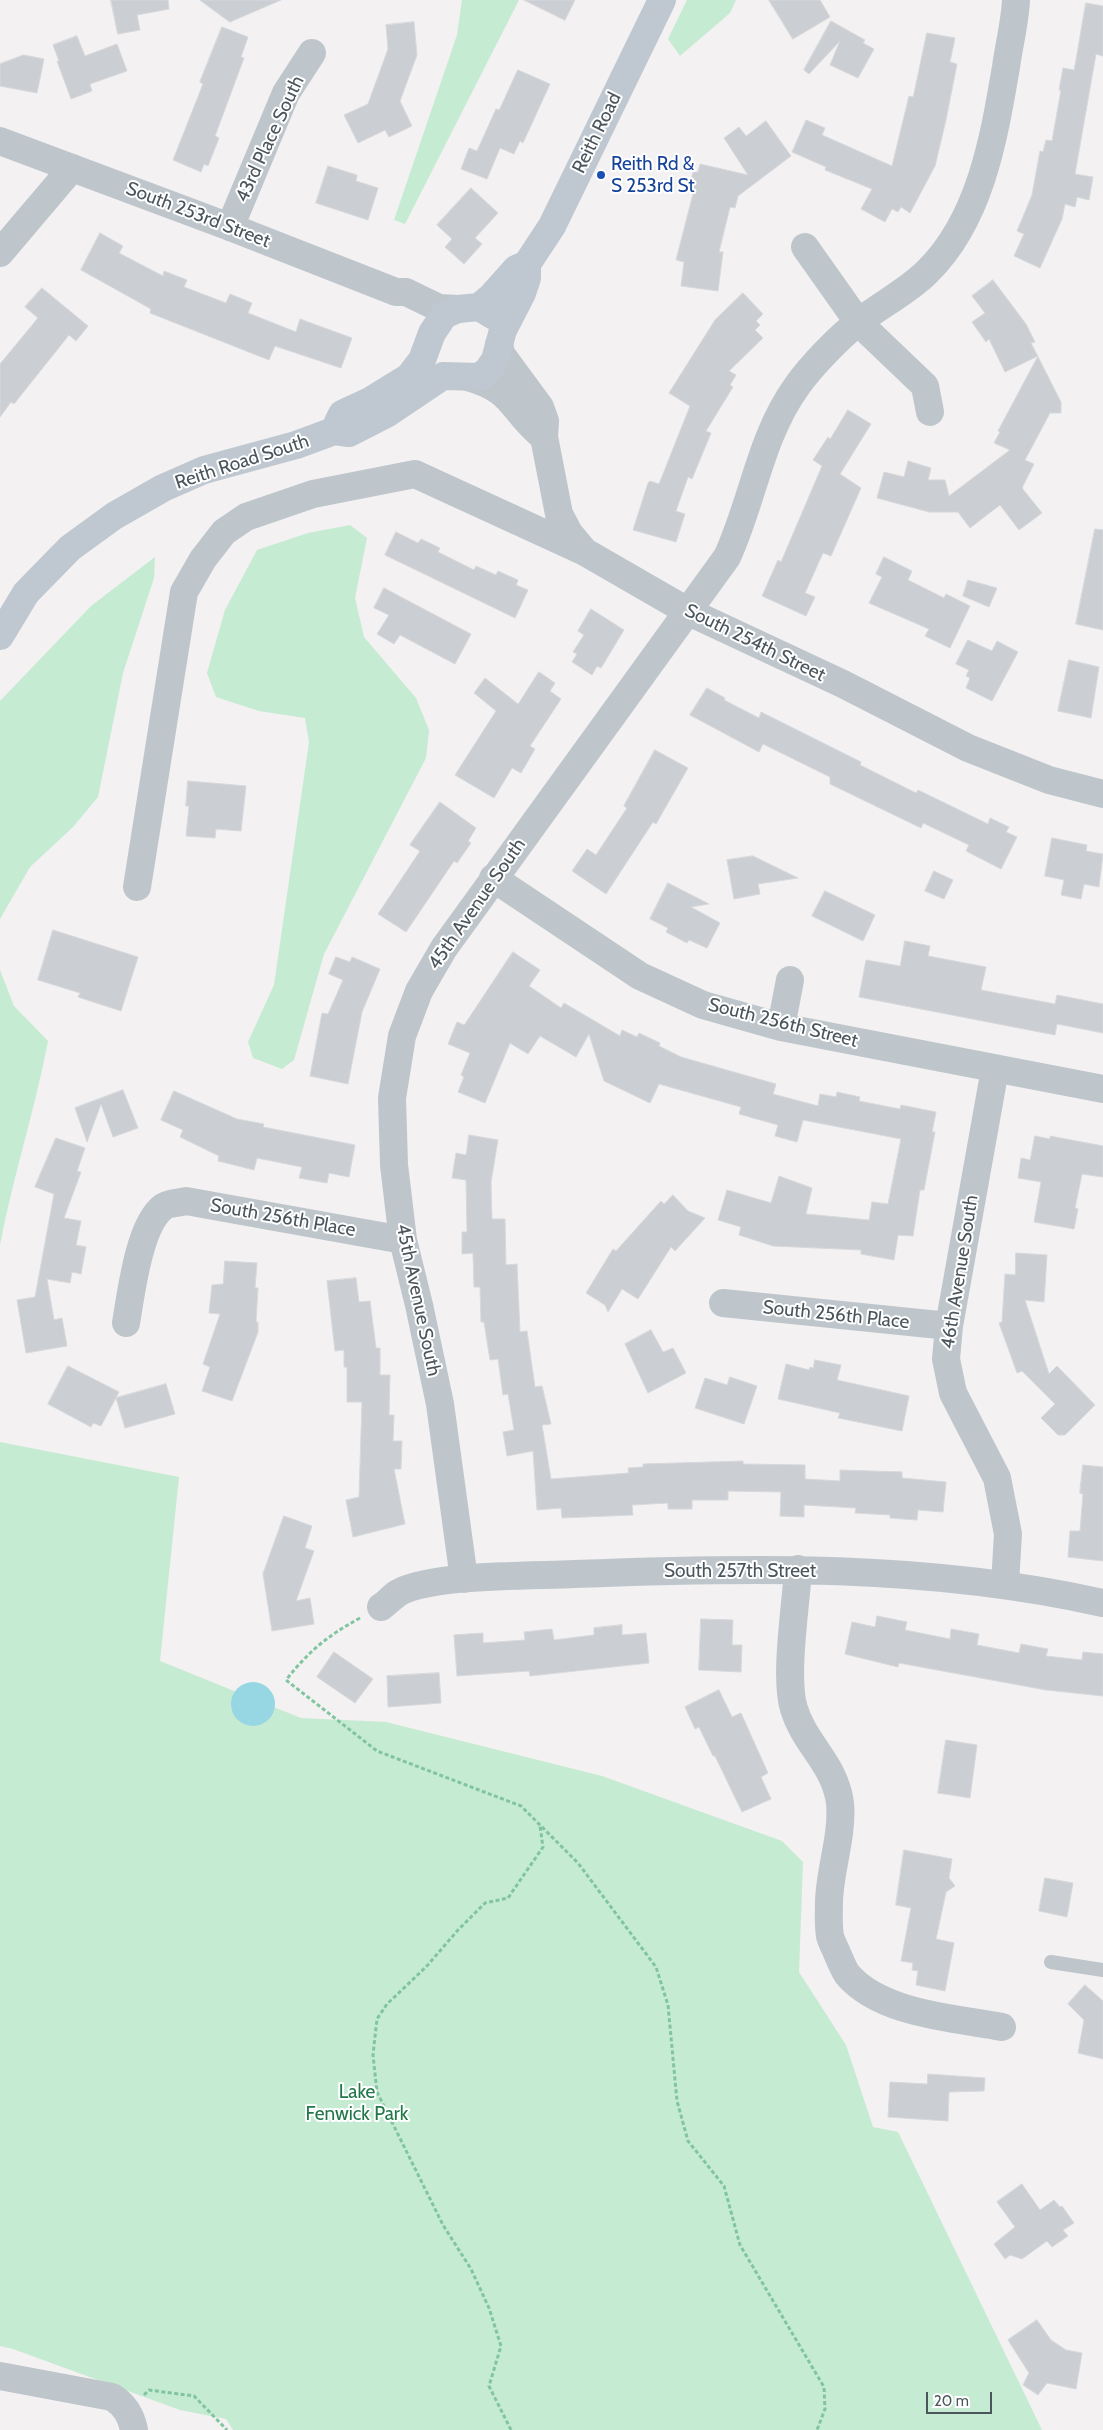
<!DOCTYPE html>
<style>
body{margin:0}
#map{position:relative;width:1103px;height:2430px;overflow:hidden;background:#f3f1f1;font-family:Cabin,sans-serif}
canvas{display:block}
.scale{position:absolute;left:926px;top:2392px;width:66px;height:22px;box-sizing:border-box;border:2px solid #4b555c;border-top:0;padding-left:6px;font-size:15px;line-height:18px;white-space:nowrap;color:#4b555c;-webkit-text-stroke:4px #fff;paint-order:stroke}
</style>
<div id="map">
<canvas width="1103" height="2430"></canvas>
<div class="scale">20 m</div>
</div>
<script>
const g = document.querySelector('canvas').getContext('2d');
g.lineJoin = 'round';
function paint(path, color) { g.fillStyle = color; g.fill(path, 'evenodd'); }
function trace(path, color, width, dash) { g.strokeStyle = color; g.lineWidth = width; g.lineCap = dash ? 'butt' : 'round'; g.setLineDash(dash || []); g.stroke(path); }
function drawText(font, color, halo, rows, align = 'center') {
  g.font = font + ' Cabin,sans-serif'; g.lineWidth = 4; g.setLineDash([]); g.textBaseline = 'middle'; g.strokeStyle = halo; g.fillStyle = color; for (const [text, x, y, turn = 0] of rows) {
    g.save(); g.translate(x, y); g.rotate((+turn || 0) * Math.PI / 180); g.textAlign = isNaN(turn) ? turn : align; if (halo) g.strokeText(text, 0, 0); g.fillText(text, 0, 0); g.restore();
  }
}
paint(new Path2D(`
 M 462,0 L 519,0 L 405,224 L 394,220 L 457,35 Z
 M 687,0 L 736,0 L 730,13 L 680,56 L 668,39 Z
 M 350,525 L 367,538 L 355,598 L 364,637 L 416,698 L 429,730 L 426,758 L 324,954 L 294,1060 L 282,1069 L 253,1058 L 248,1042 L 274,985 L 309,742 L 305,718 L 259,711 L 216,697 L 207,673 L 225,610 L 257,550 L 308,533 Z
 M 155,557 L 154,578 L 123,673 L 98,797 L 73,827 L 30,867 L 0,919 L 0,701 L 91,606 Z
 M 0,970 L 14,1006 L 48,1041 C 35,1110 13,1176 0,1245 Z
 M 0,1442 L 179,1477 L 160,1661 L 301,1718 L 386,1722 L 602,1776 L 782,1841 L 803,1862 L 799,1972 L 846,2045 L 873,2127 L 898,2132 L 1042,2430 L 233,2430 L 226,2419 L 180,2410 L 13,2349 L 0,2346 Z`), '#c5ebd2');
paint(new Path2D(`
 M231 1704a22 22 0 1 1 44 0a22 22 0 1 1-44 0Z`), '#97d7e3');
const building = new Path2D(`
 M 111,0 L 168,0 L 169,9 L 137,15 L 140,30 L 118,34 Z
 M 200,0 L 281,0 L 230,22 Z
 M 524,0 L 575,0 L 565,20 Z
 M 769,0 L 820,0 L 830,17 L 793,39 Z
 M 1086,3 L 1103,6 L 1103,56 L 1096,54 L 1075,174 L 1093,177 L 1089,200 L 1077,197 L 1075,207 L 1065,204 L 1062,219 L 1040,268 L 1014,256 L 1024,234 L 1017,231 L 1032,195 L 1040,151 L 1043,152 L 1046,140 L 1052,141 L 1061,90 L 1059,90 L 1063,68 L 1074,70 Z
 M 831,21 L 865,40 L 863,43 L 874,49 L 858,78 L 830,65 L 840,41 L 809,74 L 804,70 Z
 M 414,22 L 417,55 L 400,101 L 412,126 L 389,137 L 385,130 L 358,143 L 344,115 L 368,104 L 388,49 L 386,25 Z
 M 222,27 L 248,37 L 241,57 L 244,58 L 215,136 L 219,138 L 208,166 L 204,164 L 201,172 L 173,160 L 203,84 L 200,82 Z
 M 927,33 L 955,38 L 950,62 L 957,64 L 946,120 L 935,166 L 910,213 L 901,207 L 898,212 L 892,209 L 885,222 L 861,209 L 872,189 L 825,170 L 826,167 L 792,152 L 806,120 L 825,128 L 822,135 L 892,166 L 909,96 L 913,97 Z
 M 77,36 L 85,56 L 117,44 L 127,71 L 90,84 L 92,91 L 71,99 L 57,61 L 59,61 L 53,45 Z
 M 24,55 L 44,59 L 37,93 L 0,86 L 0,64 Z
 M 518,70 L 550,84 L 523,143 L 520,141 L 514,154 L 500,148 L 487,179 L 461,169 L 469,148 L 477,151 L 496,109 L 499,110 Z
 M 766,121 L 791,156 L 738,196 L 735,208 L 730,207 L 719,252 L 723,252 L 718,291 L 681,286 L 684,262 L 676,260 L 694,190 L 689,189 L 693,172 L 698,172 L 700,164 L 748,175 L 724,138 L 739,127 L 746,136 Z
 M 328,166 L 357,175 L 356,181 L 378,188 L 368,220 L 316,203 Z
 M 471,188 L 498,213 L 475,238 L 482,244 L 464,264 L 445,247 L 452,239 L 437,225 Z
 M 100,233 L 123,246 L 119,253 L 163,276 L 164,271 L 187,280 L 184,287 L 226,303 L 230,294 L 252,303 L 248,313 L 296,332 L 300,319 L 352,338 L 341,368 L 275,346 L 269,360 L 150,313 L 151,309 L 81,270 Z
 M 993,280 L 1026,324 L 1035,342 L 1031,343 L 1061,402 L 1061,413 L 1050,413 L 1025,460 L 1034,464 L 1022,488 L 1042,513 L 1019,530 L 1000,505 L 970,528 L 958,512 L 929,512 L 877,498 L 884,472 L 904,477 L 908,461 L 931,468 L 928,480 L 945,480 L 949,496 L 1010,450 L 994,443 L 1000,432 L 998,431 L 1038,356 L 1005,372 L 989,339 L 986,342 L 972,322 L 985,313 L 972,296 Z
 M 42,288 L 88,326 L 76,341 L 69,335 L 14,404 L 11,402 L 0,417 L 0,364 L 38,318 L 25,307 Z
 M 743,293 L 763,314 L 756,321 L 760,325 L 755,330 L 763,338 L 729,371 L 736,375 L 730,385 L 733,387 L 706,431 L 711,433 L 692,479 L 688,477 L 676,511 L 685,514 L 676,542 L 633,530 L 648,483 L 650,481 L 659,484 L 690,406 L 669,393 L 715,320 Z
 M 848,410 L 871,424 L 840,474 L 861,488 L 831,556 L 823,553 L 805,593 L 815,597 L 806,616 L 762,596 L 778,560 L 781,562 L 822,466 L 813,460 L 828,437 L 830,439 Z
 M 1095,529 L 1103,530 L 1103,630 L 1076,624 Z
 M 396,532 L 418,543 L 421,539 L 440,548 L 438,552 L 474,570 L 476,566 L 496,575 L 498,571 L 518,580 L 516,585 L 528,590 L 515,618 L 385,555 Z
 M 884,557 L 912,571 L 908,580 L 944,598 L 946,594 L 970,606 L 950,648 L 925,636 L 929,629 L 869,603 L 882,577 L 876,574 Z
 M 968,580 L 997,588 L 989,607 L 963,596 Z
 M 384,588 L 471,634 L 455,664 L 400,635 L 394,644 L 377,634 L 389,615 L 374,608 Z
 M 591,609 L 624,630 L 601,668 L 597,666 L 592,675 L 572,662 L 577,654 L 573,652 L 584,635 L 578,631 Z
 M 968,640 L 992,651 L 997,641 L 1018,652 L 992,701 L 966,688 L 970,678 L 966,676 L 969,670 L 956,664 Z
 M 1069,660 L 1099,667 L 1091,718 L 1058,711 Z
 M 539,672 L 555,683 L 550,691 L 561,699 L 530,746 L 535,749 L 521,773 L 512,768 L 494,798 L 455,775 L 496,711 L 474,693 L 485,678 L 518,704 Z
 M 707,688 L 725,698 L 724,700 L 759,718 L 761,712 L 861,762 L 860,765 L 916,793 L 918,790 L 988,824 L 990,818 L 1009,827 L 1006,832 L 1017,837 L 1001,869 L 966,851 L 969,845 L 923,823 L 921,828 L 830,784 L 830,777 L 763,744 L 759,752 L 690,715 Z
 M 655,750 L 688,768 L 656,824 L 653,822 L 606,894 L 572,871 L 587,849 L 596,855 L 627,808 L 624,806 Z
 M 188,781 L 246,786 L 241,831 L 216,829 L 215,838 L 186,836 L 189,806 L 186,806 Z
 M 440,802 L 476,828 L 468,841 L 471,843 L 457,863 L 454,861 L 406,932 L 378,914 L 420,851 L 410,845 Z
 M 1052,838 L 1087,845 L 1086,851 L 1103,854 L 1099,887 L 1084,884 L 1081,899 L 1061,895 L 1064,880 L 1045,876 Z
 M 753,856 L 798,878 L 758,884 L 760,894 L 734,899 L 727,860 Z
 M 934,871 L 953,880 L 944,899 L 925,891 Z
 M 668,883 L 709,904 L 691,907 L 720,923 L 707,948 L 689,940 L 687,943 L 666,932 L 668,928 L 650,919 Z
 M 825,891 L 875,915 L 863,941 L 812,916 Z
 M 53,930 L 138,957 L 121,1011 L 78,997 L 80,993 L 38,980 Z
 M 905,941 L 930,946 L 928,956 L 986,967 L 981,990 L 1055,1004 L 1057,995 L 1103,1004 L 1103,1033 L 1057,1024 L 1055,1035 L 859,997 L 866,960 L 900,966 Z
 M 513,952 L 540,970 L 529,986 L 561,1008 L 564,1003 L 620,1036 L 622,1030 L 637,1037 L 639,1033 L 660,1043 L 659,1046 L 681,1057 L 776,1084 L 773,1094 L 818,1106 L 820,1094 L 836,1097 L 837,1092 L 860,1097 L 859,1101 L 900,1109 L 901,1105 L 936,1112 L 932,1132 L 935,1132 L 924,1190 L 920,1190 L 913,1236 L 898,1235 L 894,1260 L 861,1254 L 861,1250 L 773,1246 L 739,1235 L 741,1227 L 718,1220 L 727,1190 L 771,1203 L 779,1176 L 812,1188 L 806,1214 L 869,1220 L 872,1202 L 888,1204 L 901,1139 L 803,1120 L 797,1142 L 775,1136 L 778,1125 L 739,1114 L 741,1107 L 659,1084 L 650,1103 L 604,1081 L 589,1034 L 576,1057 L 540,1036 L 528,1054 L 510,1043 L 485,1103 L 458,1092 L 464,1077 L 461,1075 L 470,1053 L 448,1044 L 457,1022 L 464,1025 Z
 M 336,957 L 350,962 L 352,957 L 380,969 L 362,1012 L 348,1084 L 310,1076 L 322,1013 L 328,1014 L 343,980 L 329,974 Z
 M 123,1090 L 138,1128 L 113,1137 L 101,1104 L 87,1142 L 75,1108 Z
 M 174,1091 L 237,1119 L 264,1124 L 263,1127 L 355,1145 L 349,1177 L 329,1173 L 327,1183 L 299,1178 L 302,1167 L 257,1158 L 254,1170 L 218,1161 L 219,1156 L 180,1137 L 183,1130 L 161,1120 Z
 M 469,1135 L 498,1140 L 491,1182 L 492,1219 L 505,1219 L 506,1265 L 517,1264 L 520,1332 L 527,1331 L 535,1387 L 542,1386 L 551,1424 L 542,1425 L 551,1479 L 629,1473 L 628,1468 L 643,1467 L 643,1464 L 743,1461 L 743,1464 L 805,1465 L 805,1479 L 840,1481 L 840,1470 L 902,1472 L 902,1478 L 946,1482 L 943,1512 L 918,1510 L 917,1520 L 890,1518 L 890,1515 L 855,1513 L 856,1508 L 804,1505 L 804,1517 L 780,1516 L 781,1492 L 728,1491 L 728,1500 L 692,1500 L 692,1509 L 668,1509 L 668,1503 L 632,1505 L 633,1515 L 562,1518 L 561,1508 L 537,1510 L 533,1451 L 507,1456 L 503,1432 L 514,1430 L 508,1394 L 503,1395 L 498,1359 L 490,1360 L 484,1322 L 481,1322 L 480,1287 L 474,1287 L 473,1253 L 462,1254 L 462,1232 L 467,1232 L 466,1180 L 452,1178 L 456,1153 L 466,1155 Z
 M 1035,1136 L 1050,1139 L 1050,1136 L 1103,1146 L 1103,1177 L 1082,1174 L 1075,1208 L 1078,1209 L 1074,1229 L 1034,1222 L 1041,1182 L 1018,1178 L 1021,1158 L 1030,1160 Z
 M 56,1138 L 85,1148 L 77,1171 L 81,1172 L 64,1218 L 81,1221 L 76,1245 L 86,1247 L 81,1274 L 72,1272 L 70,1283 L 47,1279 L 54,1320 L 62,1318 L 67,1346 L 26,1353 L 17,1300 L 35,1297 L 54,1194 L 35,1187 Z
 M 673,1195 L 688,1211 L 705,1218 L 675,1251 L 671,1247 L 638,1299 L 622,1289 L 608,1312 L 605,1305 L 586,1293 L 613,1249 L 616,1251 L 661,1201 L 664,1204 Z
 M 1016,1253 L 1047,1255 L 1044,1302 L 1025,1300 L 1049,1374 L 1057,1366 L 1095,1405 L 1065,1435 L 1058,1435 L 1041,1418 L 1055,1404 L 1022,1371 L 1017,1373 L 999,1323 L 1002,1322 L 1005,1274 L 1015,1275 Z
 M 225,1261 L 257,1263 L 255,1288 L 258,1288 L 256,1322 L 258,1322 L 258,1332 L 232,1401 L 202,1391 L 210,1367 L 203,1364 L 220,1314 L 209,1313 L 212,1285 L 223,1284 Z
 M 356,1278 L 359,1302 L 370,1301 L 376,1348 L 380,1348 L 380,1375 L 390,1375 L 389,1415 L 394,1415 L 393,1441 L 402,1441 L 401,1469 L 394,1469 L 405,1524 L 353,1537 L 346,1500 L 359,1497 L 362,1402 L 347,1402 L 347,1367 L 344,1367 L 344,1350 L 335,1351 L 327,1281 Z
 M 651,1330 L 663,1352 L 673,1348 L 686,1373 L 648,1393 L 625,1344 Z
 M 815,1360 L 841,1365 L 837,1380 L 909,1396 L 902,1431 L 838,1418 L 840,1413 L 778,1399 L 786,1364 L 809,1370 L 810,1367 L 813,1368 Z
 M 68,1366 L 119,1392 L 101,1426 L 93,1423 L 91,1427 L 48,1404 Z
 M 730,1377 L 757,1386 L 744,1424 L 695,1408 L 705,1378 L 727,1385 Z
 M 166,1384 L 175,1414 L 125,1428 L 116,1398 Z
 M 1083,1465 L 1103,1467 L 1103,1561 L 1068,1557 L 1070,1531 L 1080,1531 L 1083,1494 L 1080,1493 Z
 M 284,1516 L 312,1526 L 305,1548 L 314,1551 L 296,1601 L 310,1598 L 314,1624 L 272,1631 L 263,1574 Z
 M 877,1616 L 907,1622 L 905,1630 L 950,1639 L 951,1629 L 979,1634 L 977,1645 L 1019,1653 L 1021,1644 L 1048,1649 L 1046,1656 L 1082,1660 L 1083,1652 L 1103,1654 L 1103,1696 L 1046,1690 L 899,1663 L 898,1667 L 845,1654 L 852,1622 L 875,1627 Z
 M 701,1619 L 733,1620 L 732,1645 L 742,1645 L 741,1672 L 699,1670 Z
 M 622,1625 L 622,1635 L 646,1633 L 649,1663 L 530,1676 L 529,1671 L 457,1676 L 454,1635 L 483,1633 L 483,1643 L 525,1640 L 524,1632 L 552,1629 L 554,1640 L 594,1635 L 594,1628 Z
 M 334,1652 L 373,1679 L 355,1703 L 317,1677 Z
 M 439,1673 L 441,1703 L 388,1707 L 387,1676 Z
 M 719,1690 L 732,1717 L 741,1713 L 768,1773 L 761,1777 L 771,1799 L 742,1812 L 715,1756 L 713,1756 L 699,1727 L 695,1729 L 685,1707 Z
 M 946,1740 L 977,1745 L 970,1798 L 938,1793 Z
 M 904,1850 L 952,1859 L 949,1878 L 955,1886 L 946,1892 L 936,1939 L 954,1943 L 945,1991 L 916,1985 L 918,1971 L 912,1970 L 913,1963 L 901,1961 L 911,1908 L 896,1905 Z
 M 1045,1878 L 1073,1883 L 1067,1917 L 1039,1911 Z
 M 1085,1985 L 1103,2001 L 1103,2059 L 1078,2053 L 1084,2020 L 1068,2004 Z
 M 928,2074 L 985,2078 L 984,2091 L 949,2092 L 948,2121 L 888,2117 L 890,2082 L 927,2084 Z
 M 1022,2184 L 1040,2210 L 1054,2200 L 1060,2207 L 1062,2206 L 1074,2223 L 1063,2230 L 1068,2236 L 1052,2247 L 1047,2241 L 1022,2259 L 1010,2255 L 1005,2259 L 994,2244 L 1015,2227 L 997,2202 Z
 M 1037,2320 L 1051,2340 L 1066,2350 L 1082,2353 L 1076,2389 L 1047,2383 L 1038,2395 L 1023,2385 L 1029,2373 L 1008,2340 Z`);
paint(building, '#cbced3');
trace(building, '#d6d8db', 1);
trace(new Path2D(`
 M 360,1618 C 327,1636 309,1651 286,1680 L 377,1751 L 521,1806 L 578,1863 L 656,1967 L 668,2005 L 677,2101 L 688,2141 L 724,2186 L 740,2245 L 824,2387 L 825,2409 L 817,2430
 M 144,2395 L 149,2390 L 194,2396 L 227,2430
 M 511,2430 L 489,2386 L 501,2346 L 489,2308 L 471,2269 L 443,2225 L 377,2092 L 373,2055 L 377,2019 L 387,2004 L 426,1967 L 458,1930 L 485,1903 L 508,1898 L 543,1847 L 540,1826`), '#81c5a0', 3, [4, 2.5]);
trace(new Path2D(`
 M 1051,1962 L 1103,1970`), '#bec6cc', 14);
trace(new Path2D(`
 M 230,227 L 286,93 L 312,53
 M 805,247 L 858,322 L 925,386 L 930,412
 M 0,253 L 72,168
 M 499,344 L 501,354 L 540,407 L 545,421 L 544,437 L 559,514 L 569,533 L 584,551
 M 468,377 C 513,390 509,406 539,433
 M 493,878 L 640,976 L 703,1005 L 781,1027 L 1103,1089
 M 137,887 L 184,592 L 203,559 L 224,532 L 246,517 L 313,494 L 415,474 L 585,552 L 689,612 L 843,684 L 968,748 L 1049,780 L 1103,794
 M 781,1027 L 790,980
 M 995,1069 L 949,1326 L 946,1359 L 953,1393 L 997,1478 L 1008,1534 L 1005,1584
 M 723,1303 L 949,1326
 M 126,1323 C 131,1294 139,1225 163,1207 C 168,1203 179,1203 186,1201 L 403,1240
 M 798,1569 C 796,1606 784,1677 794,1709 C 805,1745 835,1764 840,1803 C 843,1835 830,1869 829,1901 C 829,1912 828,1925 830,1936 C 831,1941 835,1948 837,1953 C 840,1960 843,1968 847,1974 C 880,2014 955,2018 1002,2027
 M 464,1579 L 440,1404 L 419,1305 L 403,1240 L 394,1165 L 392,1098 L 402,1036 L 419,991 L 444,948 L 727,557 C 753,501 760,437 797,386 C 811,366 841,335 860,321 C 882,304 908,291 927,272 C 981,219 994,137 1006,67 C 1009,45 1015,22 1016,0
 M 381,1607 C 387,1603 392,1597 398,1593 C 430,1574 534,1576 574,1574 C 751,1567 928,1564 1103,1603
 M 0,2376 L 112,2397 C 125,2405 131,2415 134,2430`), '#bec6cc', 28);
trace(new Path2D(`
 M 0,141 L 230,227 L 396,292 L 406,292 L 439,308 L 458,309`), '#bec6cc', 28);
trace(new Path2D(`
 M 479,307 L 491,297 L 516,269 L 527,264 L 552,226 L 662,0
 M 334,431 L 342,414 L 370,401 L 409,377 L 422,360 L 432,333 L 444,315 L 458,309 L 479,307 L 494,316
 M 0,636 L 26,593 L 70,548 L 114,516 L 163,488 L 204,470 L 296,445 L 334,431 L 349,433 L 388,413 L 443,376 L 480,377 L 488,370 L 495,360 L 503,330 L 522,293 L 527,278 L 527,264`), '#bfc8d0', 28);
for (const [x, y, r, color] of [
 [601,175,5,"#1a4fb4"]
]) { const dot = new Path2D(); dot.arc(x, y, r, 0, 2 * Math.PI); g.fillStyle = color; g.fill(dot); trace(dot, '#fff', 2); }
drawText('19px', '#4b555c', '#fff', [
 ["Reith Road",597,133,-64],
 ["43rd Place South",270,139,-65],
 ["South 253rd Street",198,215,21],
 ["Reith Road South",242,462,-18],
 ["South 254th Street",755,643,26],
 ["45th Avenue South",477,904,-55],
 ["South 256th Street",783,1023,14],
 ["South 256th Place",283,1218,10],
 ["46th Avenue South",960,1272,-81],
 ["45th Avenue South",418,1300,78],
 ["South 256th Place",836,1315,6],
 ["South 257th Street",740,1571]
]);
drawText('19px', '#164399', '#fff', [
 ["Reith Rd &",611,164],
 ["S 253rd St",611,186]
], 'left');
drawText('19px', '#227748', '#fff', [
 ["Lake",357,2092],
 ["Fenwick Park",357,2114]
]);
</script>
